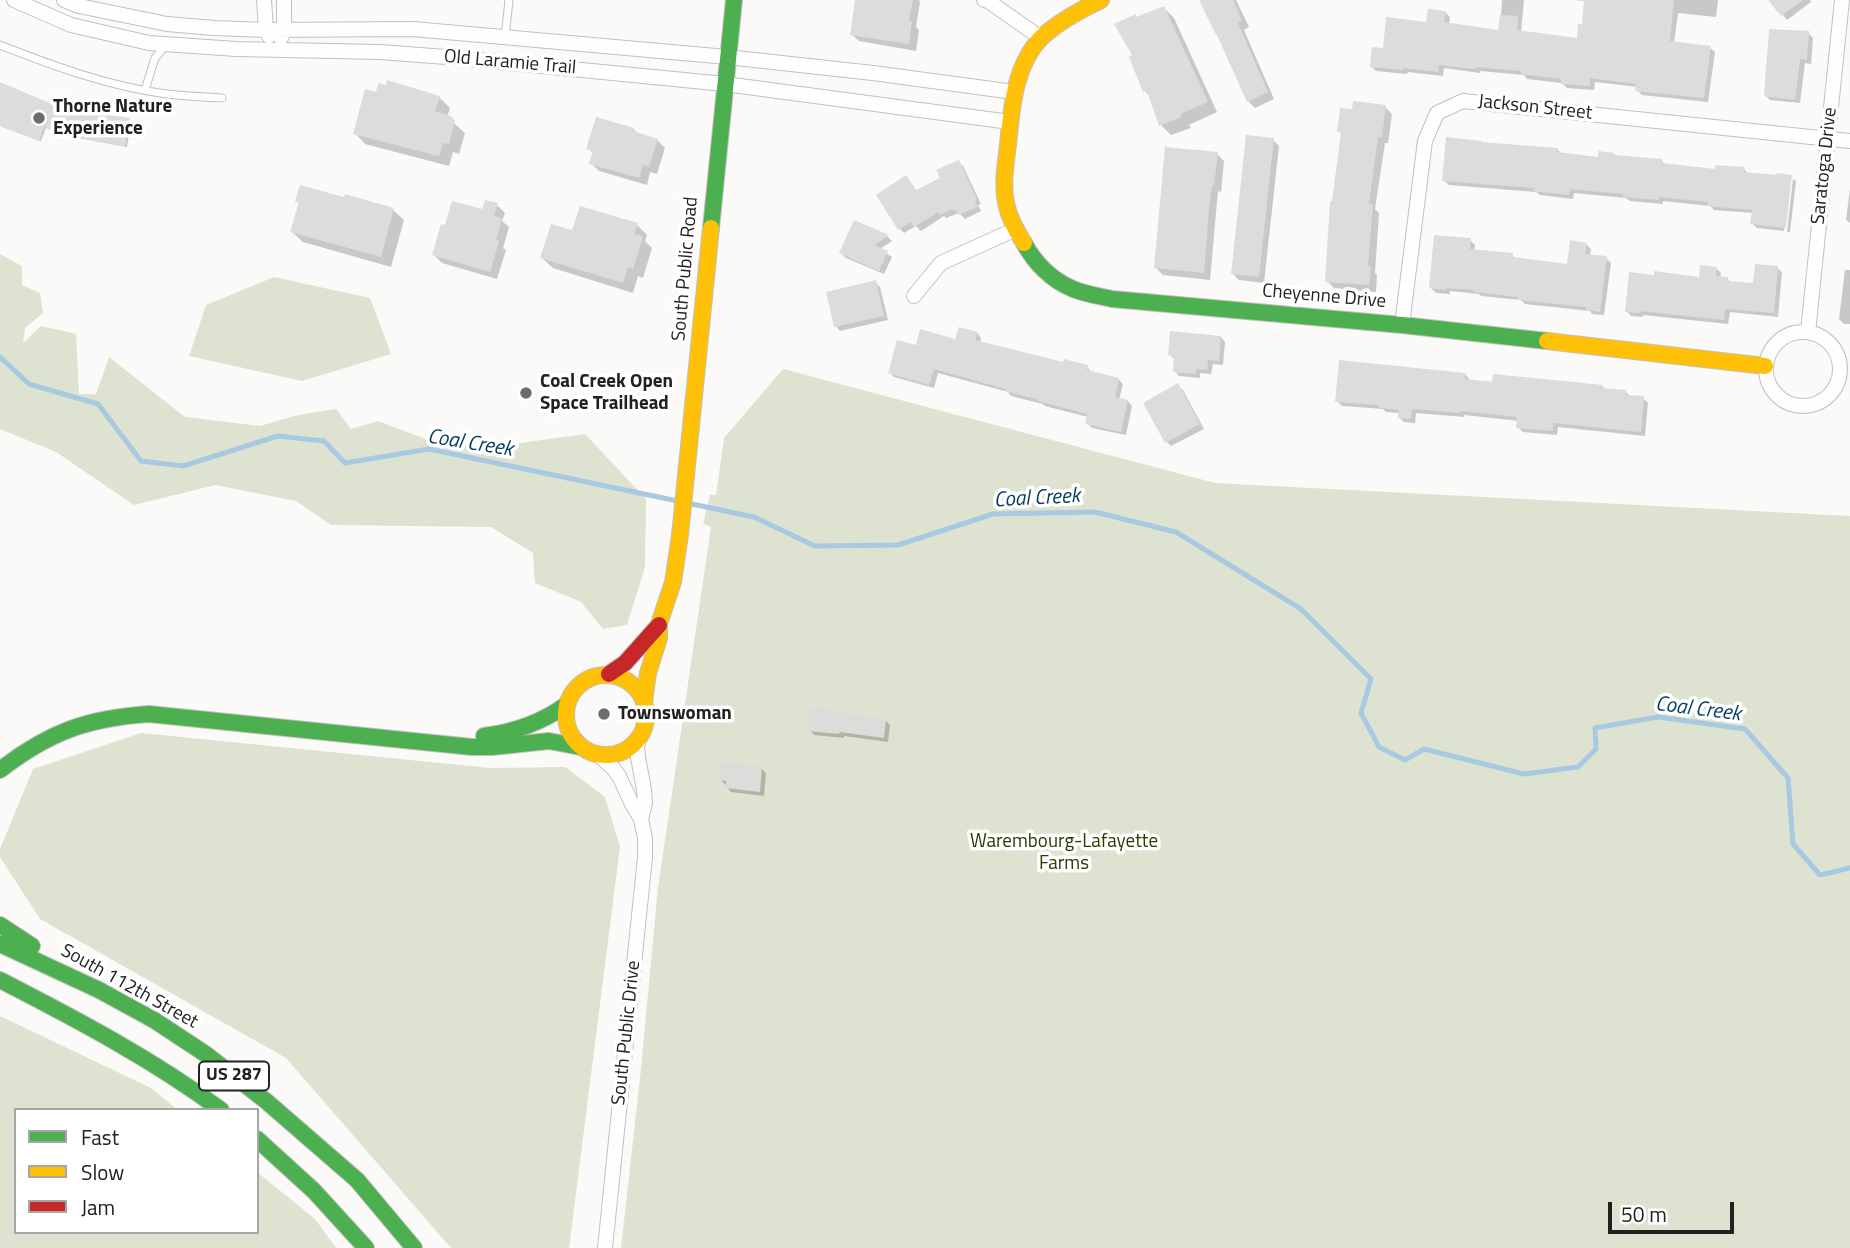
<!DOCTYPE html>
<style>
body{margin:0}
#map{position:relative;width:1850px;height:1248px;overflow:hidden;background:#fcfaf8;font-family:"Titillium Web",sans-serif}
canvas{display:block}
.legend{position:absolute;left:14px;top:1108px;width:245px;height:126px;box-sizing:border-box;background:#fff;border:2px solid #a7a6a6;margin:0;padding:9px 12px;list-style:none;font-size:21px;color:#222020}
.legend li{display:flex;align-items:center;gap:14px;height:35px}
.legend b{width:35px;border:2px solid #a7a6a6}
.scale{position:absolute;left:1608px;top:1202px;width:126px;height:32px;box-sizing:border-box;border:4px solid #222020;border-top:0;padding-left:9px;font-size:21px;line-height:24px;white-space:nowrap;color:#222020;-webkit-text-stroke:5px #fff;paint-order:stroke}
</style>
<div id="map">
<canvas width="1850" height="1248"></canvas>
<ul class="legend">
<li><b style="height:9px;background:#4caf50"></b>Fast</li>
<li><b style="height:9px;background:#ffc107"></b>Slow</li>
<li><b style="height:9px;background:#c62828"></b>Jam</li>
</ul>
<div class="scale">50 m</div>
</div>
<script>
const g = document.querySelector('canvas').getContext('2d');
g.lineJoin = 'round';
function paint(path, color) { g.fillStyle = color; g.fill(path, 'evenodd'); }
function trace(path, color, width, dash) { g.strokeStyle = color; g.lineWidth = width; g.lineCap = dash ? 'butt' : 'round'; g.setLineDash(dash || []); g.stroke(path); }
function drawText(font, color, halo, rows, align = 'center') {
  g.font = font + ' "Titillium Web",sans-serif'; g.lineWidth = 7; g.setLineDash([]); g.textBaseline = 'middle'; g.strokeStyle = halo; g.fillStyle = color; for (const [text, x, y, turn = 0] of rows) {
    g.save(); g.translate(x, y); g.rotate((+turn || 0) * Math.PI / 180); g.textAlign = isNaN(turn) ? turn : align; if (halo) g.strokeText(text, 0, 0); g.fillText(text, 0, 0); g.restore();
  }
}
paint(new Path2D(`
 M 0,254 L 22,266 L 22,285 L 40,293 L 43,313 L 25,328 L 23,343 L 41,326 L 76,334 L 79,394 L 96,394 L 109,357 L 185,417 L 260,426 L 298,415 L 336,409 L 351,429 L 378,421 L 431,441 L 484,448 L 585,434 L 646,499 L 645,567 L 627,625 L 603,629 L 581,602 L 535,583 L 533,553 L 491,527 L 331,525 L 296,501 L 215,485 L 134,505 L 56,452 L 0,429 Z
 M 274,277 L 370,298 L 391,354 L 302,381 L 189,356 L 206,305 Z
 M 783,369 L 1215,483 L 1850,516 L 1850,1248 L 621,1248 L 640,1078 L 658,888 L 711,527 L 703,524 L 710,495 L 716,495 L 724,438 Z
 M 141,733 L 490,768 L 565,767 L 605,797 L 620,847 L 569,1248 L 451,1248 L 286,1058 L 40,919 L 0,857 L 0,849 L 33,769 Z
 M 0,1016 L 151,1088 L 178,1110 L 16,1110 L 16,1232 L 257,1232 L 257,1172 L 315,1219 L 336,1248 L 0,1248 Z`), '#dde3d0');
paint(new Path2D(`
 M 857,0 L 919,0 L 920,2 L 916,27 L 919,30 L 916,51 L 859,41 L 851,34 Z
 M 1201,0 L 1236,0 L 1249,27 L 1244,30 L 1274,99 L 1255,108 L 1248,101 Z
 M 1502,0 L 1524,0 L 1521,33 L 1578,40 L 1583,26 L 1586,1 L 1573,0 L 1718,0 L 1716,17 L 1678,13 L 1674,43 L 1710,48 L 1715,52 L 1708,102 L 1642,95 L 1637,90 L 1638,87 L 1595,82 L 1594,90 L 1567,88 L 1562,83 L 1527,79 L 1524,75 L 1480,71 L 1480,73 L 1444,68 L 1443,76 L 1408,72 L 1407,74 L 1376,71 L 1371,66 L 1384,50 L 1445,12 L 1450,17 L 1449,24 L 1500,32 Z
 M 1771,0 L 1810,0 L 1811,2 L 1787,20 Z
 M 1164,8 L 1174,18 L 1217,112 L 1189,125 L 1191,128 L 1171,135 L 1161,125 L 1151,98 L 1145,91 L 1134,56 L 1137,18 Z
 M 1808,33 L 1813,38 L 1811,64 L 1805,63 L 1800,103 L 1770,100 L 1765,95 Z
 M 0,84 L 51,105 L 79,113 L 129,120 L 131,122 L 127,147 L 78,138 L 46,128 L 41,141 L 0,126 Z
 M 439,97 L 450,108 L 447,117 L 465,133 L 459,154 L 453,152 L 449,166 L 365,144 L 355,133 Z
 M 1385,107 L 1392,114 L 1388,143 L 1385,143 L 1375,209 L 1379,213 L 1375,273 L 1377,275 L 1376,292 L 1334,288 L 1327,281 L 1333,203 L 1343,135 L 1339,131 Z
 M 633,129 L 639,135 L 657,140 L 665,148 L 657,174 L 650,172 L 647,185 L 599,171 L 591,163 L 594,154 L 588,148 Z
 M 1273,140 L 1279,146 L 1264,283 L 1239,280 L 1233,274 Z
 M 1557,149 L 1562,154 L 1599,159 L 1614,154 L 1616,157 L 1662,161 L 1666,166 L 1716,171 L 1744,169 L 1748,174 L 1791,177 L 1793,178 L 1790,178 L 1784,231 L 1757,228 L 1752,223 L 1753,213 L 1714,210 L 1710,206 L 1663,201 L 1663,204 L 1630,201 L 1626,198 L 1574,193 L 1573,199 L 1540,195 L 1536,192 L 1449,185 L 1444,180 Z
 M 1217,154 L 1224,161 L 1221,192 L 1218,191 L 1210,280 L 1163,275 L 1156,268 Z
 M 959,162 L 963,166 L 981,204 L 978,205 L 981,211 L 965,219 L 959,213 L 946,218 L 944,216 L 921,231 L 916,226 L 904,233 L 900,229 L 906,177 L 917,191 L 942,179 Z
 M 1793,179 L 1796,181 L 1790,232 L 1787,232 Z
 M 1850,189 L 1850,223 L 1846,220 Z
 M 297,201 L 393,210 L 404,220 L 391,267 L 303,242 L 292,232 L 300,204 Z
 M 497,205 L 505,213 L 502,221 L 509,227 L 503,248 L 506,250 L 497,279 L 442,263 L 434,255 L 483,212 Z
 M 855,222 L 888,237 L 892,241 L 880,249 L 892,257 L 884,274 L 846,258 L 841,253 Z
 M 637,225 L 647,235 L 645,241 L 652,248 L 643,278 L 638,276 L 633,293 L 553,268 L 542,258 L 573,232 Z
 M 1470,240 L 1475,245 L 1474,251 L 1512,255 L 1517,260 L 1569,266 L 1586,244 L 1591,249 L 1590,256 L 1606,258 L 1611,263 L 1604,315 L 1592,314 L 1590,311 L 1525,304 L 1521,300 L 1481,296 L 1479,294 L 1450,291 L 1450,294 L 1436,293 L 1431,288 Z
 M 1716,268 L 1721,273 L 1720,278 L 1727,279 L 1732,283 L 1755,285 L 1777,268 L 1782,272 L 1778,317 L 1730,312 L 1728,324 L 1643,315 L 1643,317 L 1631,316 L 1627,311 L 1701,279 Z
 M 1845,270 L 1850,270 L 1850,324 L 1844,324 L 1839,319 Z
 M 875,282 L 880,287 L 888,320 L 840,331 L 836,326 Z
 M 977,333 L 981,338 L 980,343 L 1065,364 L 1087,367 L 1092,372 L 1118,379 L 1123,384 L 1119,400 L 1128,401 L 1132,406 L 1126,435 L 1092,428 L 1087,423 L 1088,417 L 1045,406 L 1043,404 L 1011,396 L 1008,392 L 938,373 L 934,388 L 894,377 L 890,373 L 917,347 L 957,341 Z
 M 1221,337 L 1225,342 L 1223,365 L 1213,364 L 1211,374 L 1200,373 L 1200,378 L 1179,376 L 1175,371 L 1176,360 L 1170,355 Z
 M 1465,374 L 1469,379 L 1469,381 L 1602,386 L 1605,390 L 1625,391 L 1631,397 L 1643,398 L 1648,403 L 1645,436 L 1558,427 L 1557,435 L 1523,432 L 1518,427 L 1519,421 L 1464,415 L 1464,417 L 1416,413 L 1415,423 L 1404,422 L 1399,417 L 1400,413 L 1386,412 L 1383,409 L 1342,406 L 1337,401 Z
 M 1178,386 L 1183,390 L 1204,429 L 1171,446 L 1167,442 Z
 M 844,715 L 886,721 L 890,725 L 888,742 L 844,736 L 844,738 L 814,735 L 810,730 Z
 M 761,768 L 766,773 L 764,796 L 731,792 L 721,780 Z`), '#0003');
trace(new Path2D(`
 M 0,357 L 29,384 L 98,404 L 141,461 L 183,466 L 278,436 L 324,441 L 345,463 L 429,449 L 754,517 L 815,546 L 898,545 L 993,514 L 1095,512 L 1176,532 L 1301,609 L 1371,679 L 1361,713 L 1379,747 L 1405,760 L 1424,749 L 1524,774 L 1578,767 L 1596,749 L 1595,728 L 1658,717 L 1745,729 L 1788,778 L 1793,844 L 1820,875 L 1850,868`), '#a9c9e2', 5);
paint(new Path2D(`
 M 855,0 L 913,0 L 909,21 L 912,21 L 909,44 L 850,35 Z
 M 1199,0 L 1233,0 L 1242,21 L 1238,23 L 1268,92 L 1247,102 L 1217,35 L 1216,35 Z
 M 1584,0 L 1674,0 L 1670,41 L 1711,46 L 1704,98 L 1635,91 L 1636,84 L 1590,78 L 1590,86 L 1561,84 L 1561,79 L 1521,74 L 1521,71 L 1476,67 L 1476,69 L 1439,65 L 1438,72 L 1403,68 L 1403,70 L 1370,67 L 1372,47 L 1383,48 L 1386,17 L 1426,22 L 1428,9 L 1446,11 L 1444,22 L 1498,30 L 1500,15 L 1518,16 L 1517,30 L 1577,38 L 1578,24 L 1582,24 Z
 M 1768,0 L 1803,0 L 1781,16 Z
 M 1164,6 L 1208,102 L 1180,114 L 1181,117 L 1159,126 L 1147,91 L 1143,92 L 1129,57 L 1132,55 L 1114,24 L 1136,14 L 1136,17 Z
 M 1769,29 L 1809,31 L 1807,60 L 1800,59 L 1795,100 L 1764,96 Z
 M 387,80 L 440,96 L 435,111 L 451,116 L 455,121 L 449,144 L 443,143 L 439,156 L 353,134 L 365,89 L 376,92 L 378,83 L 386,85 Z
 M 0,82 L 52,104 L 79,111 L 130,118 L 125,146 L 75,137 L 44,127 L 39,141 L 0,126 Z
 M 1353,101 L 1386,105 L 1382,137 L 1378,137 L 1369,204 L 1373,204 L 1368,266 L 1371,266 L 1369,285 L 1325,282 L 1330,201 L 1332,201 L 1341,132 L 1337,132 L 1340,108 L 1352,109 Z
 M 596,117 L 634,128 L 633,131 L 658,139 L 649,167 L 643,165 L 639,178 L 589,164 L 593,151 L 586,149 Z
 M 1246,135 L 1274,138 L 1259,277 L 1231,274 Z
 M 1446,137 L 1482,141 L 1481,142 L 1558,148 L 1557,152 L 1598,157 L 1598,151 L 1615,153 L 1614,155 L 1662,159 L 1662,163 L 1715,169 L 1715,165 L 1745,167 L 1744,172 L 1776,175 L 1777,173 L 1792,175 L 1786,228 L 1750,224 L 1752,210 L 1707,206 L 1708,202 L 1659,197 L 1659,200 L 1623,197 L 1623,194 L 1570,189 L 1569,195 L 1533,191 L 1534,188 L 1442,181 Z
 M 1165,147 L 1218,152 L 1214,186 L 1212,185 L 1209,208 L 1204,273 L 1154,268 Z
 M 959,160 L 977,199 L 975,200 L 977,207 L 958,215 L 956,210 L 954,211 L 953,209 L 940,215 L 938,212 L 914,227 L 911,222 L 898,230 L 876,195 L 906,175 L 916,190 L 940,178 L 936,170 Z
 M 300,185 L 344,197 L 345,194 L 394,208 L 381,257 L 290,232 L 299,202 L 295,202 Z
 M 485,200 L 498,203 L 494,216 L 502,218 L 496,240 L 499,241 L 490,272 L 432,255 L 441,224 L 445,225 L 452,201 L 482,209 Z
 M 580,206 L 638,223 L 634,234 L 643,236 L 633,269 L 628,267 L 623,283 L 540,258 L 551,224 L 572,230 Z
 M 854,220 L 889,235 L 874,245 L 888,251 L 879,271 L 839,253 Z
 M 1434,235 L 1471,238 L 1470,249 L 1513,253 L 1513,257 L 1567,264 L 1570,240 L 1587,243 L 1585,254 L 1607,256 L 1600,312 L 1586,310 L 1586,307 L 1518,300 L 1518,297 L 1474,292 L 1474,290 L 1446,288 L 1445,290 L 1429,288 Z
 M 1755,264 L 1778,266 L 1774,313 L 1725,309 L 1724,320 L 1639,311 L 1639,313 L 1625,312 L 1629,272 L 1654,275 L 1654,271 L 1699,277 L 1700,265 L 1717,267 L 1716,276 L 1728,277 L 1728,281 L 1753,283 Z
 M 876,280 L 884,316 L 834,327 L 826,292 Z
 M 959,327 L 978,332 L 975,340 L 1063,362 L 1064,359 L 1088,365 L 1087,370 L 1119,378 L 1115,397 L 1128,400 L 1121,432 L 1085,424 L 1087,414 L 1038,401 L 1039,400 L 1005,391 L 1005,389 L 934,369 L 929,385 L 888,373 L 897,340 L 916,345 L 920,329 L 955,339 Z
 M 1170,331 L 1221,336 L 1219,361 L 1208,360 L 1207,370 L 1196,369 L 1196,374 L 1173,372 L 1174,356 L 1168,355 Z
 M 1339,360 L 1465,373 L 1465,379 L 1492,382 L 1493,374 L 1603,385 L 1602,388 L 1626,390 L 1626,395 L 1644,396 L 1641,432 L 1553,423 L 1553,431 L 1516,428 L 1517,417 L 1460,411 L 1460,413 L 1412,409 L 1411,419 L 1398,418 L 1398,410 L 1379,408 L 1379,405 L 1335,402 Z
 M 1178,383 L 1200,424 L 1165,443 L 1143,403 Z
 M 810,707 L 842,711 L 842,713 L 886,719 L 884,738 L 840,732 L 839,734 L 808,731 Z
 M 722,762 L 762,766 L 760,792 L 725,788 L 726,781 L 720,780 Z`), '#dedcdb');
const lane = new Path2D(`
 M 505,38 L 509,0
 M 0,45 C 53,66 111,87 167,94 C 185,96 204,97 222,98
 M 145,90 L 155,58 L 167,44`);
const street = new Path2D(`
 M 14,0 L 71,25 L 149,43 L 236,49 L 380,52 L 459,58 L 725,84 L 1010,122
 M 64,0 L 79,6 L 167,24 L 214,28 L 266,30 L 413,29 L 727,57 L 873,73 L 1014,92
 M 264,0 L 266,30 L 269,36
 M 984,0 L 988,1 L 1041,38
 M 281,38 L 284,30 L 284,0
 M 914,296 L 941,263 L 1016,229
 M 1402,325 L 1425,141 L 1437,113 L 1463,101 L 1850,141
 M1766 369a37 37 0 1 1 74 0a37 37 0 1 1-74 0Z
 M 1808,332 L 1842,0
 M 597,754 L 613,768 L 619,776 L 632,804 L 641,819
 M 605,1248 L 645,857 L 645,838 L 641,819 L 645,803 L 644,790 L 638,757 L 637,747 L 641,734`);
const fast = new Path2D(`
 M 711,228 L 734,0
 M 1024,243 C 1034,262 1051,280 1073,289 C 1085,294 1099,296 1112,299 L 1402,325 L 1547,341
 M 484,736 C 515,732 541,723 566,705
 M 0,770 C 49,732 88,718 149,714 L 472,747 L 492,747 L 549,741 L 581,747
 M 0,925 L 32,946
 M 0,944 L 99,990 L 154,1020 L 207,1055 L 266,1101 L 357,1180 L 414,1248
 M 0,980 C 76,1019 152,1059 221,1110
 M 257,1139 L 314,1191 L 366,1248`);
const slow = new Path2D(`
 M 1024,243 C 1016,230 1009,218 1006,203 C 1002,183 1006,163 1008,144 C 1012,108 1014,65 1042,37 C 1059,21 1080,10 1101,0
 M 1547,341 L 1765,366
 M566 715a40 40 0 1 1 80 0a40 40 0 1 1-80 0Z
 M 644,703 L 648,673 L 659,638 L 659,624 L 673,582 L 680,535 L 711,228`);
const jam = new Path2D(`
 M 609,674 L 625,663 L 659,625`);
trace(lane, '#c2c0bf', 9);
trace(street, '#c2c0bf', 16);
trace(fast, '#c2c0bf', 18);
trace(slow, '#c2c0bf', 18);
trace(jam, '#c2c0bf', 18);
trace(lane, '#fffefe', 7);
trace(street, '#fffefe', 14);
trace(fast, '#4caf50', 16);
trace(slow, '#ffc107', 16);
trace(jam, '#c62828', 16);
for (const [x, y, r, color] of [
 [39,118,7,"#6e6c6c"],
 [526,393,7,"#6e6c6c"],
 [604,714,7,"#6e6c6c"]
]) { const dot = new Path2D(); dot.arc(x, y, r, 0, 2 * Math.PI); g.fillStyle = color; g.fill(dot); trace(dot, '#fff', 2.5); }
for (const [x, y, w] of [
 [234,1076,70]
]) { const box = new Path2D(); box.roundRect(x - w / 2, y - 14.5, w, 29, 5); g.fillStyle = '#fff'; g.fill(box); trace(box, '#222020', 2); }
drawText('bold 18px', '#222020', null, [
 ["US 287",234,1076]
]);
drawText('19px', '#222020', '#fff', [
 ["Old Laramie Trail",510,63,5],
 ["Jackson Street",1535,108,6],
 ["Saratoga Drive",1825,166,-84],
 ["South Public Road",686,269,-85],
 ["Cheyenne Drive",1324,297,5],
 ["South 112th Street",129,987,29],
 ["South Public Drive",627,1033,-84]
]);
drawText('bold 19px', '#222020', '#fff', [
 ["Thorne Nature",53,107],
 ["Experience",53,129],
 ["Coal Creek Open",540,382],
 ["Space Trailhead",540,404],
 ["Townswoman",618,714]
], 'left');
drawText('19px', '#283b02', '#fff', [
 ["Warembourg-Lafayette",1064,842],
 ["Farms",1064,864]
]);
drawText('italic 21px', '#013c5f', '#fff', [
 ["Coal Creek",470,444,9],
 ["Coal Creek",1037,499,-3],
 ["Coal Creek",1698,710,7]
]);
</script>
